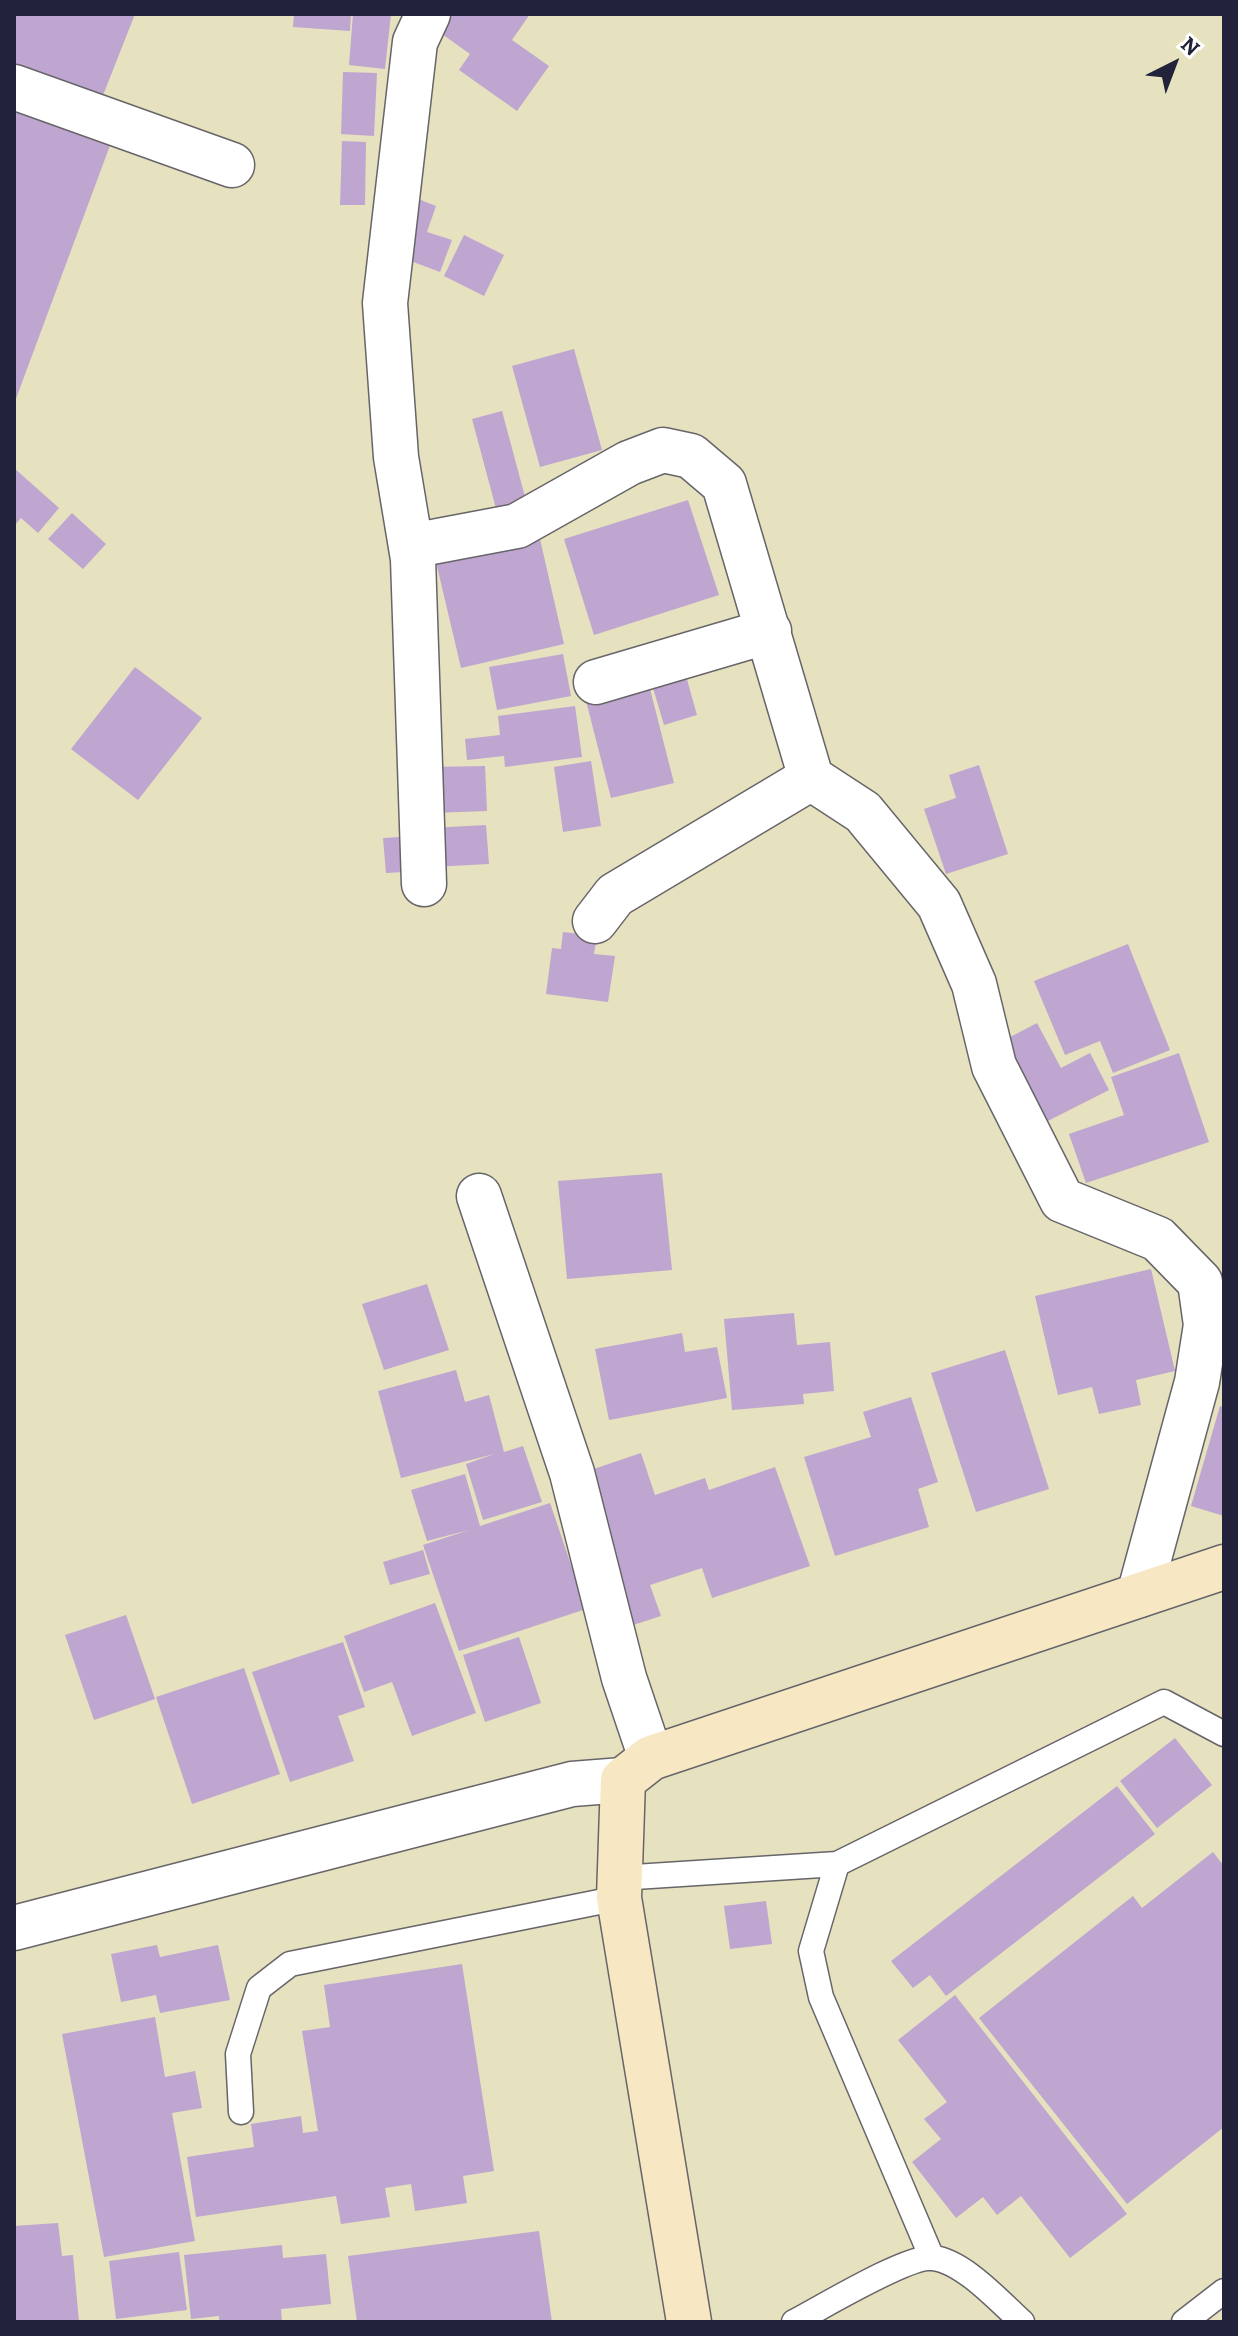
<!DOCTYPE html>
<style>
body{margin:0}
#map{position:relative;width:1238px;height:2336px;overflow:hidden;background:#e6e1be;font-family:Alegreya,serif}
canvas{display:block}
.frame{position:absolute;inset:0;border:16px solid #22223b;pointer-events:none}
.north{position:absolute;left:1134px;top:24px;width:80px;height:80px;-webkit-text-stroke:6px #fff;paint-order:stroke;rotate:42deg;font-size:22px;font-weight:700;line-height:32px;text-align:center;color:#22223b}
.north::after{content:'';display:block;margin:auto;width:28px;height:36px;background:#22223b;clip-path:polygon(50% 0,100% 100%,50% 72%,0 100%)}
</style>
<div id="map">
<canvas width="1238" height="2336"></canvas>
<div class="frame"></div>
<div class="north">N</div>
</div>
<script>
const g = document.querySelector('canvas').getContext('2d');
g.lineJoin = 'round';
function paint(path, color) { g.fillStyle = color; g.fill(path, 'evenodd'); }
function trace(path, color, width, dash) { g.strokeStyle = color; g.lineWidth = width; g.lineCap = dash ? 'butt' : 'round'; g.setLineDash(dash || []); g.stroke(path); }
paint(new Path2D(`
 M 14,14 L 135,14 L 96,113 L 14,80 Z
 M 294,14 L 351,14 L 350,31 L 293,27 Z
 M 353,14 L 391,14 L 385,69 L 349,65 Z
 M 435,14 L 530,14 L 512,40 L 549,66 L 517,111 L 459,70 L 470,54 L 428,24 Z
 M 343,72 L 377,73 L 374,136 L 341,134 Z
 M 14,93 L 115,132 L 14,404 Z
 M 342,141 L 366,142 L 365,205 L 340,205 Z
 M 413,197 L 436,206 L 427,232 L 452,240 L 440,272 L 392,254 Z
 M 464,235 L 504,255 L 484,296 L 444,276 Z
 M 574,349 L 602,450 L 540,467 L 512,366 Z
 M 502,411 L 528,508 L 498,516 L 472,419 Z
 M 14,468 L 59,508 L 38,533 L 21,518 L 14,526 Z
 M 688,500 L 719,595 L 594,635 L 564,539 Z
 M 72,513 L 106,544 L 83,569 L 48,539 Z
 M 540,539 L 564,644 L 461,668 L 436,562 Z
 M 563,654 L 571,696 L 497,710 L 489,667 Z
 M 135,667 L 202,718 L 138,800 L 71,749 Z
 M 684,669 L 697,715 L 664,725 L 650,678 Z
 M 649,685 L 674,783 L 611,798 L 586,701 Z
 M 575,706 L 582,757 L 505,767 L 504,756 L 467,760 L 465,739 L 500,735 L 498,716 Z
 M 591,761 L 601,826 L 563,832 L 554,767 Z
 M 979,765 L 1008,854 L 946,874 L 924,809 L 956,798 L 949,775 Z
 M 485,766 L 487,811 L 433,813 L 431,767 Z
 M 486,825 L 489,864 L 432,867 L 430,828 Z
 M 418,836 L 421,871 L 386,873 L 383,838 Z
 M 563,932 L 597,936 L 594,954 L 615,956 L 608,1002 L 546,994 L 552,948 L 561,949 Z
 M 1128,944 L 1170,1050 L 1113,1073 L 1100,1041 L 1065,1055 L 1034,981 Z
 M 1037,1023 L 1061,1068 L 1090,1053 L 1109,1090 L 1036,1127 L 993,1046 Z
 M 1179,1053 L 1209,1142 L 1086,1183 L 1069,1134 L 1124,1115 L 1111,1077 Z
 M 662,1173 L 672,1270 L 567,1279 L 558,1181 Z
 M 1151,1269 L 1175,1371 L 1136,1380 L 1141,1405 L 1099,1414 L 1092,1387 L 1058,1395 L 1035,1296 Z
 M 427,1284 L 449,1350 L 384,1370 L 362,1304 Z
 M 794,1313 L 797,1345 L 830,1342 L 834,1391 L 803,1394 L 804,1404 L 732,1410 L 724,1319 Z
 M 682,1333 L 685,1352 L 717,1347 L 727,1398 L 609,1420 L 595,1349 Z
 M 1005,1350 L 1049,1489 L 976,1512 L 931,1373 Z
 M 456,1370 L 465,1402 L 489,1395 L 504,1452 L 523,1446 L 542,1502 L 483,1520 L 466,1464 L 494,1454 L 401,1478 L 378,1391 Z
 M 911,1397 L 938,1482 L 918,1489 L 929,1527 L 835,1556 L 804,1457 L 871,1437 L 863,1412 Z
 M 1220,1406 L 1224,1407 L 1224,1516 L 1191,1506 Z
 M 641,1453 L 655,1495 L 705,1478 L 709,1490 L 775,1467 L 810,1566 L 712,1598 L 702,1568 L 650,1585 L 661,1616 L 633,1625 L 582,1473 Z
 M 465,1474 L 480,1526 L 550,1503 L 586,1609 L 459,1651 L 423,1545 L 469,1530 L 427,1541 L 411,1490 Z
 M 423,1550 L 430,1574 L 390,1585 L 383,1562 Z
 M 435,1603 L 476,1713 L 412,1736 L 392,1682 L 364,1692 L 344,1636 Z
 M 126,1615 L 155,1699 L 94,1720 L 65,1635 Z
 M 519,1637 L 541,1703 L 485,1722 L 463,1655 Z
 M 343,1642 L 365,1707 L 338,1716 L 354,1761 L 290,1782 L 252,1672 Z
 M 244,1668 L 280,1774 L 192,1804 L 156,1697 Z
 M 1175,1738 L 1212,1785 L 1157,1828 L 1120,1781 Z
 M 1117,1786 L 1155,1834 L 946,1996 L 930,1975 L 913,1988 L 891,1961 Z
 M 1213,1852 L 1224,1866 L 1224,2127 L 1127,2204 L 979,2018 L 1133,1896 L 1142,1908 Z
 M 766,1901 L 772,1944 L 730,1949 L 724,1906 Z
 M 157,1945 L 160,1957 L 218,1945 L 230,2000 L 160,2013 L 156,1995 L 121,2002 L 111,1954 Z
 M 462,1964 L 494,2171 L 463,2176 L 467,2203 L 415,2211 L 411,2184 L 385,2188 L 390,2217 L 341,2224 L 336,2196 L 196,2217 L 187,2157 L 254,2147 L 251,2124 L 301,2116 L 303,2133 L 318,2131 L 302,2031 L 330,2027 L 324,1985 Z
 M 955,1995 L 1127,2214 L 1070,2258 L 1021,2196 L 997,2215 L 983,2197 L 956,2218 L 912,2162 L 941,2139 L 924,2119 L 947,2102 L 898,2040 Z
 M 155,2017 L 165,2077 L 195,2071 L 202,2108 L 172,2113 L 195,2241 L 104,2257 L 62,2034 Z
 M 58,2223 L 62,2256 L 73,2255 L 79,2322 L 14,2322 L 14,2226 Z
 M 539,2231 L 552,2322 L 357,2322 L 348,2256 Z
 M 282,2245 L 283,2258 L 326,2254 L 331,2304 L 281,2309 L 282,2322 L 219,2322 L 219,2316 L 191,2319 L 184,2255 Z
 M 179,2252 L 187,2310 L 116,2319 L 109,2261 Z`), '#bea6d0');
const lane = new Path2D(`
 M 619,1878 L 837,1864
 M 241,2112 L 238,2054 L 259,1988 L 290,1964 L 619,1898
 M 932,2258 L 821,1997 L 811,1951 L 837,1864 L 1164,1702 L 1224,1734
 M 794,2322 C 821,2308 908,2255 933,2258 C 963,2261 1000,2302 1022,2322
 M 1184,2322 L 1224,2291`);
const street = new Path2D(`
 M 14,87 L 232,165
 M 411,546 L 517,526 L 629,463 L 663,450 L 691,456 L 724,484 L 811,778 L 863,812 L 939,904 L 974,984 L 994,1066 L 1062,1200 L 1158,1239 L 1200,1282 L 1206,1325 L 1197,1382 L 1139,1595
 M 596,682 L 769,631
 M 424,884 L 413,559 L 396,457 L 385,303 L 415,42 L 428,14
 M 595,921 L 615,895 L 811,778
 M 479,1196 L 572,1473 L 624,1678 L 651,1758
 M 14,1928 L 572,1784 L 623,1780`);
const secondary = new Path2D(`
 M 689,2322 L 619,1898 L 623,1780 L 651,1758 L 1224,1567`);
trace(lane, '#676569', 27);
trace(street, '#676569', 47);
trace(secondary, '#676569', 47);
trace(lane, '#fff', 24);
trace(street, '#fff', 44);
trace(secondary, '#f7e8c3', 44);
</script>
